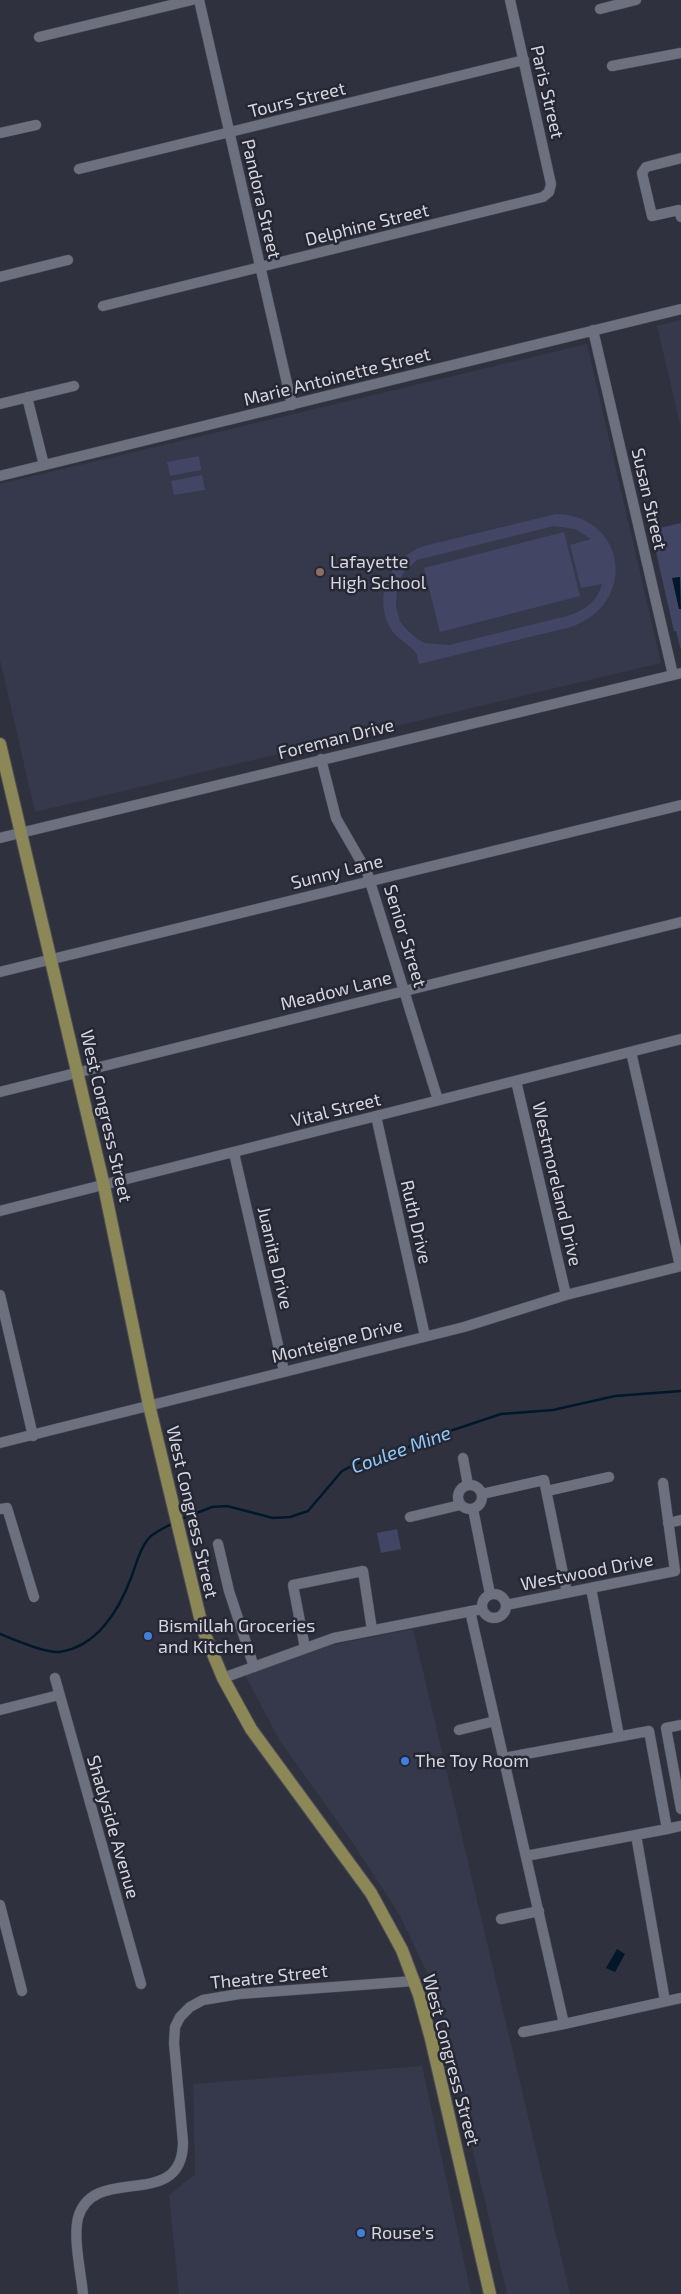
<!DOCTYPE html>
<style>
body{margin:0}
canvas{display:block;background:#2f313e}
</style>
<canvas width="681" height="2294"></canvas>
<script>
const g = document.querySelector('canvas').getContext('2d');
g.lineJoin = 'round';
function paint(path, color) { g.fillStyle = color; g.fill(path, 'evenodd'); }
function trace(path, color, width, dash) { g.strokeStyle = color; g.lineWidth = width; g.lineCap = dash ? 'butt' : 'round'; g.setLineDash(dash || []); g.stroke(path); }
function drawText(font, color, halo, rows, align = 'center') {
  g.font = font + ' "Exo 2",sans-serif'; g.lineWidth = 5; g.setLineDash([]); g.textBaseline = 'middle'; g.strokeStyle = halo; g.fillStyle = color; for (const [text, x, y, turn = 0] of rows) {
    g.save(); g.translate(x, y); g.rotate((+turn || 0) * Math.PI / 180); g.textAlign = isNaN(turn) ? turn : align; if (halo) g.strokeText(text, 0, 0); g.fillText(text, 0, 0); g.restore();
  }
}
paint(new Path2D(`
 M 681,320 L 681,429 L 657,326 Z
 M 587,344 L 661,663 L 35,812 L 0,660 L 0,484 Z
 M 413,1629 L 570,2294 L 507,2294 L 434,1987 L 399,1914 L 351,1840 L 280,1741 L 245,1675 L 327,1646 Z
 M 422,2066 L 471,2294 L 179,2294 L 169,2195 L 195,2174 L 193,2084 Z`), '#36384b');
paint(new Path2D(`
 M 199,456 L 201,470 L 170,476 L 167,462 Z
 M 202,475 L 205,490 L 174,495 L 171,481 Z
 M 556,514 C 627,516 638,604 571,627 L 419,664 C 418,661 418,656 416,653 C 412,646 399,640 393,632 C 371,600 389,558 424,546 ZM 554,526 L 575,529 L 591,539 L 570,545 L 581,588 L 602,584 C 598,601 584,611 567,616 L 449,645 L 425,643 L 417,639 L 405,628 L 400,621 L 396,607 L 397,584 L 405,571 L 417,560 Z
 M 681,523 L 681,650 L 676,631 L 674,631 L 651,530 Z
 M 564,532 L 580,596 L 440,632 L 424,568 Z
 M 397,1529 L 401,1549 L 381,1553 L 377,1533 Z`), '#424664');
paint(new Path2D(`
 M 680,577 L 681,609 L 679,609 L 672,578 Z
 M 617,1949 L 625,1954 L 615,1972 L 606,1968 Z`), '#001829');
trace(new Path2D(`
 M 181,1519 L 212,1507 L 227,1506 L 273,1518 L 290,1517 L 308,1511 L 342,1471 L 358,1463 L 386,1456 L 441,1434 L 501,1414 L 553,1410 L 615,1396 L 681,1391
 M 0,1634 C 15,1640 44,1653 59,1652 C 97,1647 119,1610 131,1578 C 136,1565 139,1550 148,1539 C 154,1532 166,1527 174,1523`), '#001829', 2.5);
const minor = new Path2D(`
 M 199,0 L 292,405
 M 600,9 L 636,0
 M 39,37 L 192,0
 M 612,66 L 681,53
 M 0,133 L 36,125
 M 681,158 L 646,167 L 642,173 L 652,216 L 679,210 L 681,217
 M 79,169 L 524,60
 M 0,277 L 68,260
 M 103,306 L 543,197 L 549,192 L 551,184 L 510,0
 M 593,330 L 673,675
 M 27,397 L 44,465
 M 0,404 L 74,386
 M 0,476 L 681,309
 M 321,759 L 336,818 L 367,872 L 438,1100
 M 0,838 L 681,673
 M 0,972 L 681,805
 M 631,1052 L 680,1266
 M 516,1081 L 566,1295
 M 0,1092 L 681,922
 M 376,1116 L 425,1336
 M 234,1153 L 284,1371
 M 0,1211 L 681,1039
 M 0,1295 L 33,1436
 M 0,1443 L 464,1327 L 566,1295 L 681,1266
 M 463,1458 L 468,1485
 M458 1497a12 12 0 1 1 24 0a12 12 0 1 1-24 0Z
 M 547,1491 L 609,1477
 M 482,1494 L 544,1480 L 567,1593
 M 0,1509 L 7,1508 L 34,1597
 M 473,1509 L 490,1594
 M 410,1517 L 460,1505
 M 668,1523 L 681,1520
 M 218,1544 L 229,1591 L 254,1667
 M 591,1588 L 619,1736
 M482 1606a12 12 0 1 1 24 0a12 12 0 1 1-24 0Z
 M 506,1605 L 675,1571 L 663,1483
 M 470,1611 L 564,2024 L 523,2032
 M 305,1648 L 293,1585 L 363,1571 L 372,1630
 M 55,1678 L 141,1984
 M 223,1678 L 334,1638 L 482,1609
 M 0,1710 L 59,1695
 M 681,1725 L 666,1728 L 681,1809
 M 459,1730 L 495,1721
 M 504,1758 L 649,1731 L 667,1829 L 526,1856
 M 667,1829 L 681,1826
 M 636,1835 L 665,2001
 M 0,1905 L 22,1991
 M 501,1919 L 539,1911
 M 564,2024 L 681,1998
 M 83,2294 C 81,2273 73,2238 78,2218 C 93,2162 183,2213 183,2142 L 174,2043 L 175,2027 L 180,2017 L 190,2007 L 203,2000 L 239,1994 L 414,1981`);
const major = new Path2D(`
 M 0,744 L 104,1186 L 149,1405 L 203,1630 L 223,1678 L 251,1729 L 371,1893 L 402,1950 L 419,1995 L 431,2039 L 490,2294`);
trace(minor, '#4c4e59', 11);
trace(major, '#4c4e59', 14);
trace(minor, '#6d707e', 10);
trace(major, '#8c8855', 12);
for (const [x, y, r, color] of [
 [320,572,5,"#8d6e63"],
 [148,1636,5,"#3f7fe0"],
 [405,1761,5,"#3f7fe0"],
 [361,2233,5,"#3f7fe0"]
]) { const dot = new Path2D(); dot.arc(x, y, r, 0, 2 * Math.PI); g.fillStyle = color; g.fill(dot); trace(dot, '#262734', 2); }
drawText('18px', '#d5d6de', '#262734', [
 ["Paris Street",547,92,77],
 ["Tours Street",297,100,-14],
 ["Pandora Street",261,199,77],
 ["Delphine Street",367,225,-14],
 ["Marie Antoinette Street",337,377,-14],
 ["Susan Street",649,499,77],
 ["Foreman Drive",336,739,-14],
 ["Sunny Lane",337,872,-14],
 ["Senior Street",405,936,73],
 ["Meadow Lane",336,991,-14],
 ["Vital Street",336,1110,-14],
 ["West Congress Street",106,1116,77],
 ["Westmoreland Drive",557,1184,77],
 ["Ruth Drive",416,1222,77],
 ["Juanita Drive",275,1258,77],
 ["Monteigne Drive",337,1341,-14],
 ["West Congress Street",192,1512,77],
 ["Westwood Drive",587,1572,-11],
 ["Shadyside Avenue",113,1827,74],
 ["Theatre Street",269,1977,-6],
 ["West Congress Street",451,2060,75]
]);
drawText('18px', '#d5d6de', '#262734', [
 ["Lafayette",330,562],
 ["High School",330,583],
 ["Bismillah Groceries",158,1626],
 ["and Kitchen",158,1647],
 ["The Toy Room",415,1761],
 ["Rouse's",371,2233]
], 'left');
drawText('italic 19px', '#8fcaf7', '#262734', [
 ["Coulee Mine",401,1450,-20]
]);
</script>
